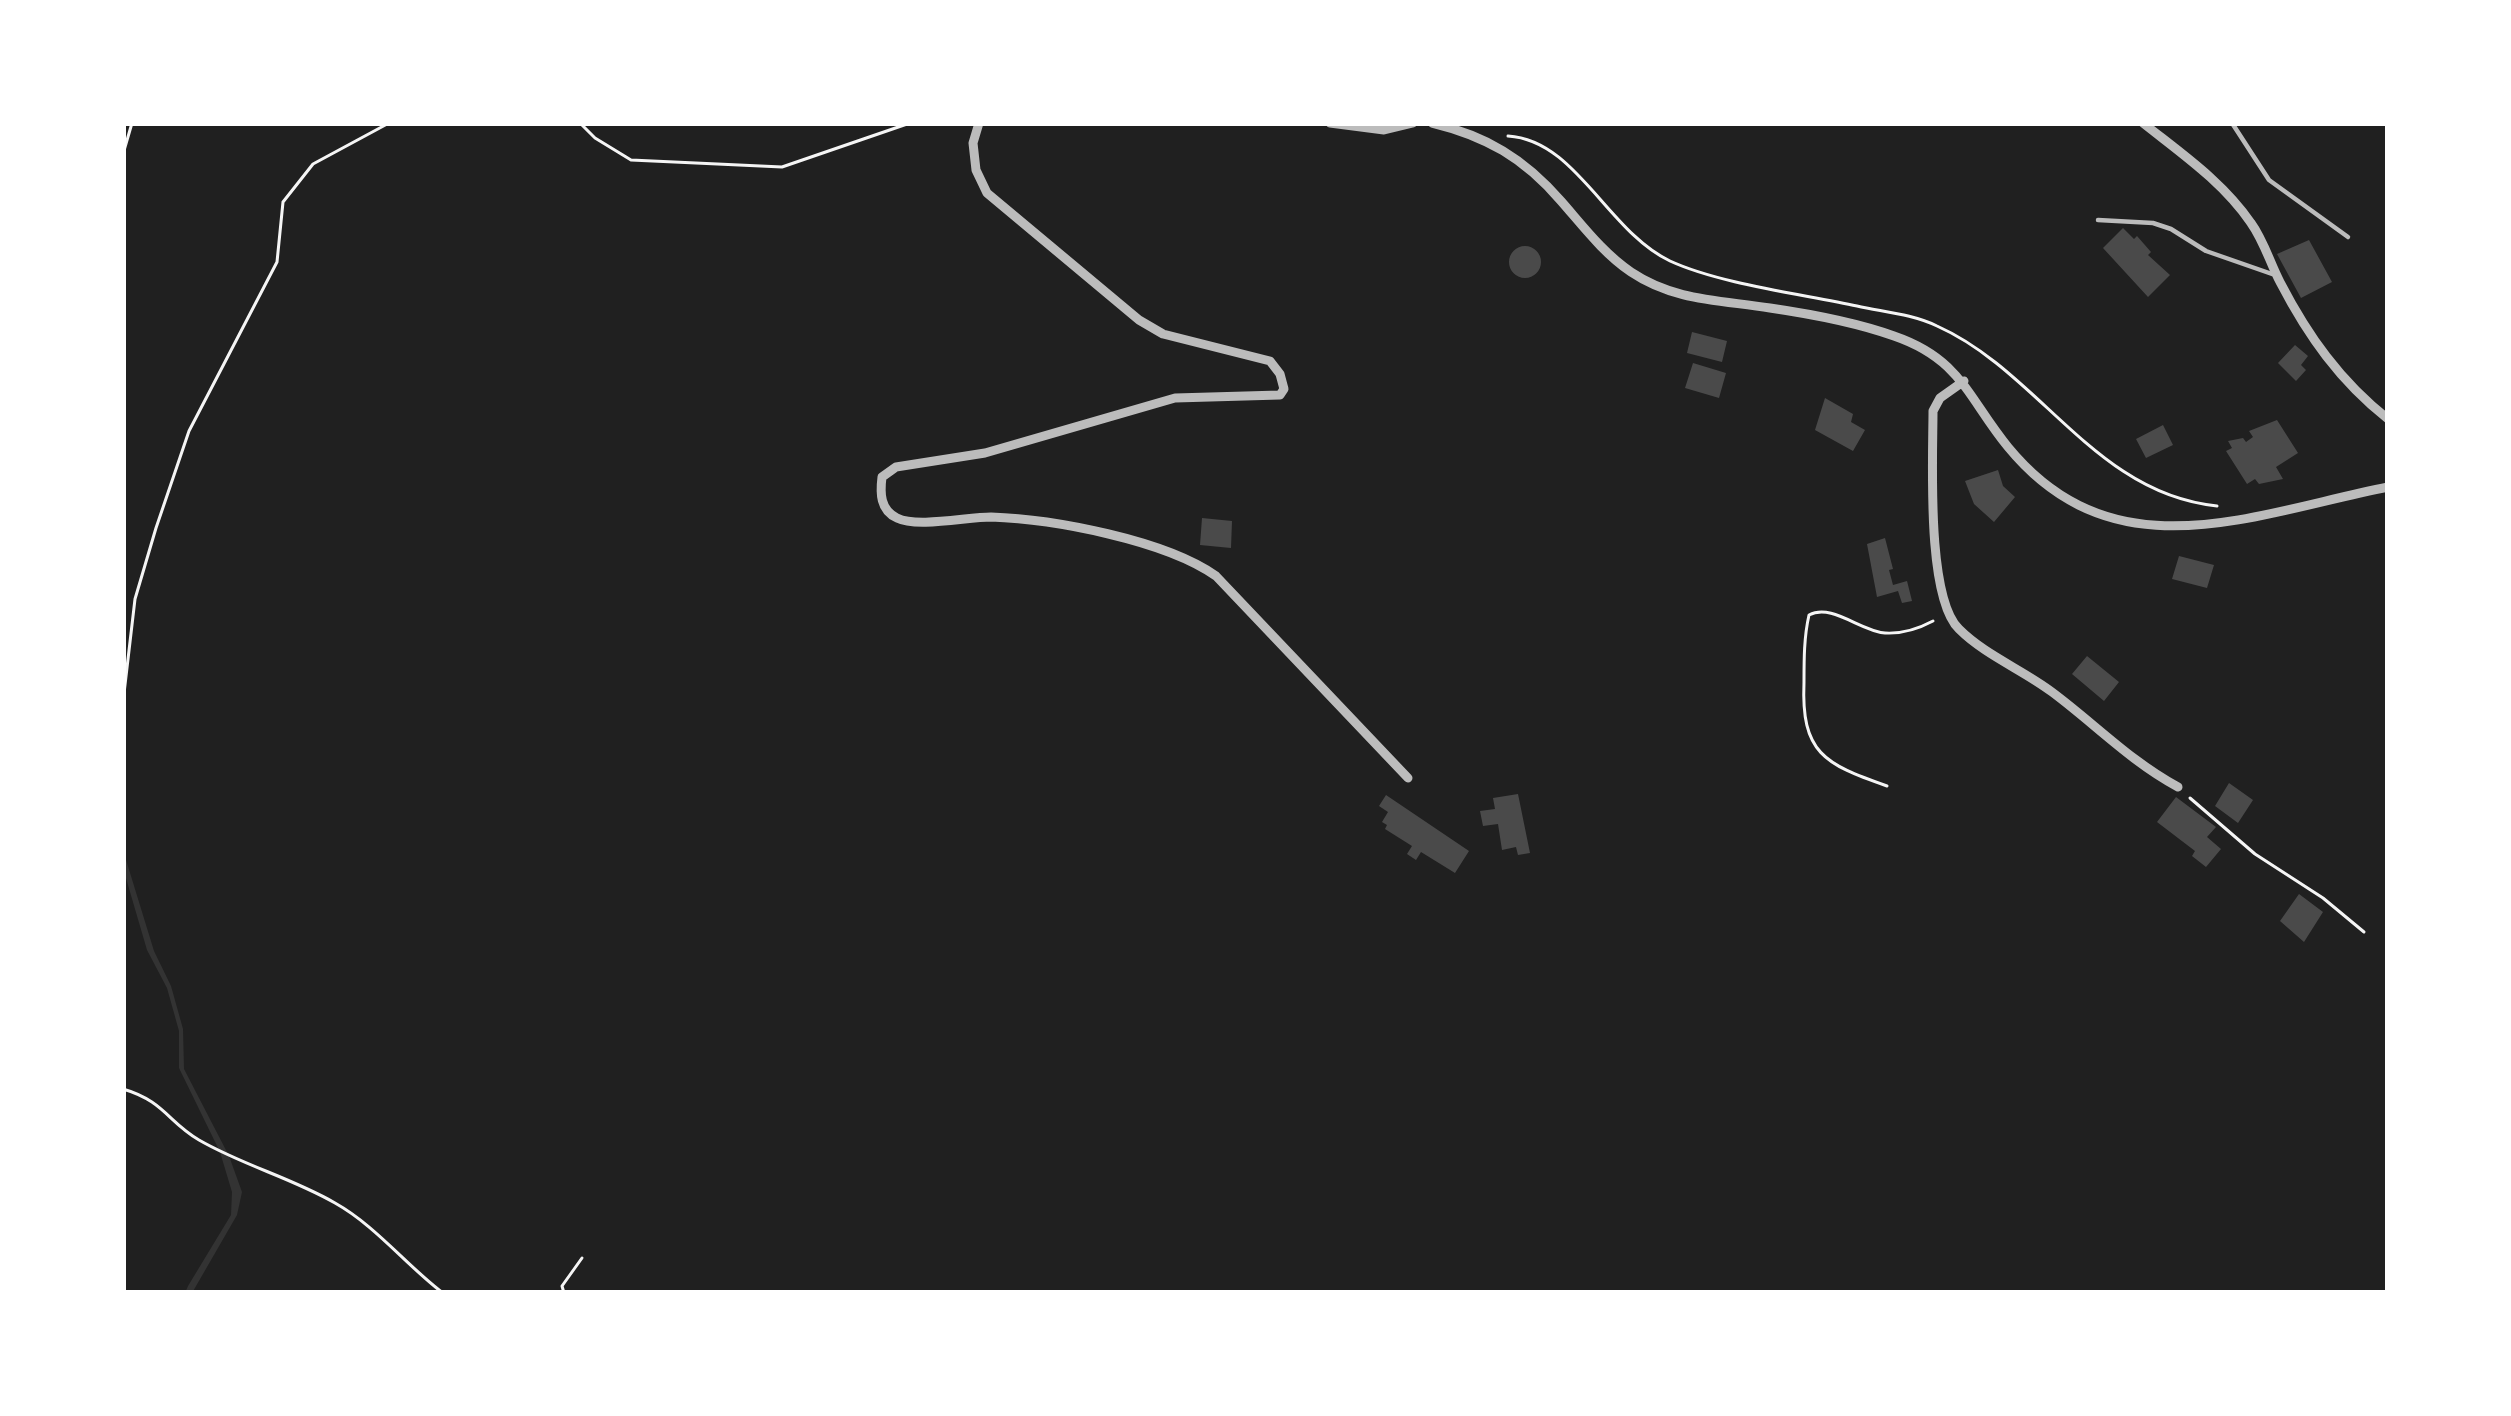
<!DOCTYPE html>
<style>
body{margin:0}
#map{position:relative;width:2511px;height:1416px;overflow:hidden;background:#111;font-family:"Noto Serif",serif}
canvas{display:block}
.frame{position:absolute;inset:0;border:126px solid #fff;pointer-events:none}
</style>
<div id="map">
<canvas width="2511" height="1416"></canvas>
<div class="frame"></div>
</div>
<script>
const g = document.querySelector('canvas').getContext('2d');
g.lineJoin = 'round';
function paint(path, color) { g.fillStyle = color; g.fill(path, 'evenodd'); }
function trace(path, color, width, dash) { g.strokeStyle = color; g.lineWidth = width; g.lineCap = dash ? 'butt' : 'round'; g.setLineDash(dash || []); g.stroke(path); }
paint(new Path2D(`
 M 123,123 L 2388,123 L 2388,1293 L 123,1293 Z`), '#202020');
paint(new Path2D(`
 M 123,850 L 154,951 L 171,986 L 183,1029 L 184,1069 L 229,1156 L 242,1192 L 237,1215 L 192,1293 L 185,1293 L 188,1286 L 231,1215 L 232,1192 L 220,1152 L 179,1068 L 179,1031 L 167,988 L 147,950 L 123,868 Z`), '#333');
paint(new Path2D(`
 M 2123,228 L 2134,239 L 2137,236 L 2151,252 L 2148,255 L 2170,275 L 2148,297 L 2103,248 Z
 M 2309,240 L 2332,282 L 2301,298 L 2277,254 Z
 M1509 262a16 16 0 1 1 32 0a16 16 0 1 1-32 0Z
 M 1692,332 L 1727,341 L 1722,362 L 1687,353 Z
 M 2295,345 L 2308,356 L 2301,365 L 2306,370 L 2296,381 L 2278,363 Z
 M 1693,363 L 1726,373 L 1719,398 L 1685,388 Z
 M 1825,398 L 1853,414 L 1851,422 L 1865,430 L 1853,451 L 1815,430 Z
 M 2277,420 L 2298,453 L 2276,467 L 2283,479 L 2259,484 L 2255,479 L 2247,484 L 2226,451 L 2232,448 L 2228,441 L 2243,438 L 2246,442 L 2253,437 L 2249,431 Z
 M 2163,425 L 2173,445 L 2146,458 L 2136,439 Z
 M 1998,470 L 2003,486 L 2015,497 L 1994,522 L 1974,504 L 1965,481 Z
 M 1202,518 L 1232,521 L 1231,548 L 1200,545 Z
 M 1885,538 L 1893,569 L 1889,570 L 1893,585 L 1907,581 L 1912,601 L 1902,603 L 1898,591 L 1877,597 L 1867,544 Z
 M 2179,556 L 2214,565 L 2207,588 L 2172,579 Z
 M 2087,656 L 2119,682 L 2104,701 L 2072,674 Z
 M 2229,783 L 2253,800 L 2238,823 L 2215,806 Z
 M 1518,794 L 1530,853 L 1518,855 L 1516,847 L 1502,850 L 1498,824 L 1483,826 L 1480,811 L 1495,809 L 1493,798 Z
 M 1386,795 L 1469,851 L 1455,873 L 1421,852 L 1416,860 L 1407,854 L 1412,846 L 1385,829 L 1387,825 L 1382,822 L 1388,812 L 1379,806 Z
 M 2176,797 L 2216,827 L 2207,837 L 2221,849 L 2206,867 L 2192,856 L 2195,851 L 2157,822 Z
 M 2299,894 L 2323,912 L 2304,942 L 2280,921 Z`), '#4a4a4a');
trace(new Path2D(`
 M 580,123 L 595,138 L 631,160 L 782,167 L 910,123
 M 1508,136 C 1576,140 1607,231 1670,261 C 1720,284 1802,294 1857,306 C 1884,312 1912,314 1937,326 C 2040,372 2095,494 2217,506
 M 123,154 L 132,123
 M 123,702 L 135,599 L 156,528 L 189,431 L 277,262 L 283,202 L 313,164 L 389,123
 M 1887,786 C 1824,764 1801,753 1804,682 C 1804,659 1804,637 1809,615 C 1832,603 1860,631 1885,633 C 1902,634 1918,629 1933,621
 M 2190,798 L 2255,854 L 2323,898 L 2364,932
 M 123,1089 C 164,1101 168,1122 199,1140 C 242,1165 292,1178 335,1203 C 376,1226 406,1265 443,1293
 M 564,1293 L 562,1286 L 582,1258`), '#f5f5f5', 3);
trace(new Path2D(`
 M 2232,123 L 2269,180 L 2348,237
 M 2098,220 L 2153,223 L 2171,229 L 2206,251 L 2272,274`), '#bcbcbc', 4.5);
trace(new Path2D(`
 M 979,123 L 973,143 L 976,170 L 987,193 L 1139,320 L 1163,334 L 1270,361 L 1280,374 L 1284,389 L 1280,395 L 1175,398 L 985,453 L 896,467 L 882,477 C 880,493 880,510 897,518 C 917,528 967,517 991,517 C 1053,519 1165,540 1216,576 L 1408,778
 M 1330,123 L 1384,130 L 1413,123
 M 1432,123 C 1486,136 1524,158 1561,201 C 1583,226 1603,253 1631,272 C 1674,301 1720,300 1770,308 C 1811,314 1855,322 1894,336 C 1961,359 1968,398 2008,447 C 2114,576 2252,514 2388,487
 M 2143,123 C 2182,154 2223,182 2251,223 C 2264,241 2270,263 2280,282 C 2308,336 2340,381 2388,419
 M 1964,381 L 1940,398 L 1933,411 C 1933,458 1926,597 1959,629 C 1985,655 2023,670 2052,692 C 2095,724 2130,761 2178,787`), '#bcbcbc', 9);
</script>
